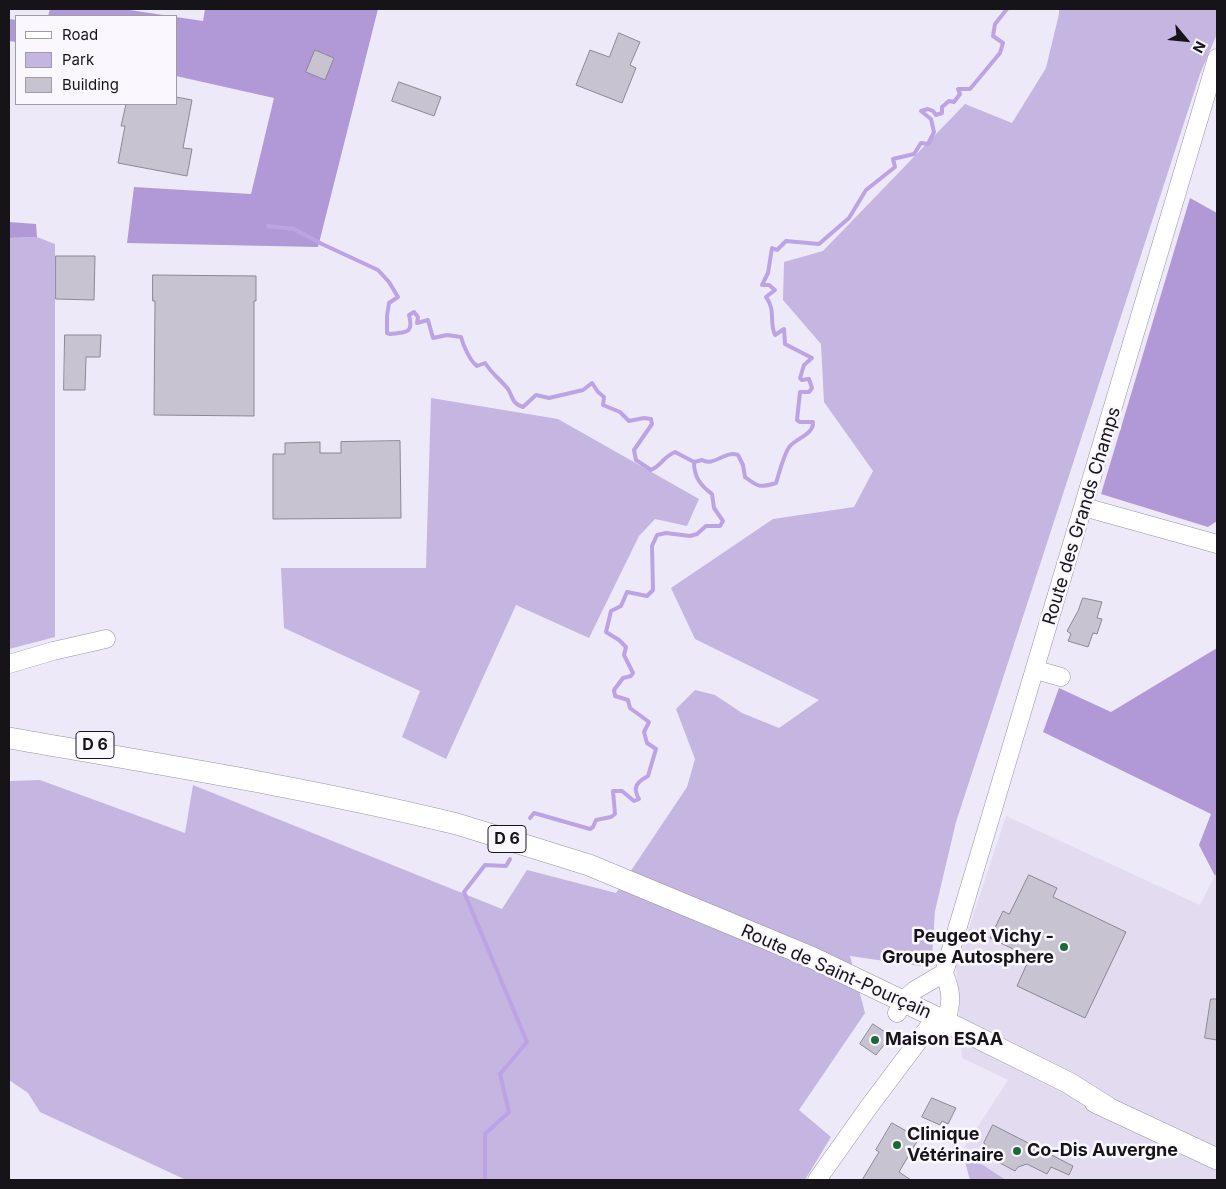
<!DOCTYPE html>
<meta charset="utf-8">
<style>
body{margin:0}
#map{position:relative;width:1226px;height:1189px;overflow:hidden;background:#eee9f8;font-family:Inter,sans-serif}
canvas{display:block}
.frame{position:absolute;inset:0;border:10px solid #161419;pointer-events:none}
.legend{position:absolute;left:15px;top:15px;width:162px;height:90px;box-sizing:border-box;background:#faf8fe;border:1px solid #9f9da2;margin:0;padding:6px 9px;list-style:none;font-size:15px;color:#161419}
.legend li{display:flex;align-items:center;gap:10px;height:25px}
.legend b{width:25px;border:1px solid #9f9da2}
.north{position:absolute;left:1161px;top:15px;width:50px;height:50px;-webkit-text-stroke:4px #faf8fe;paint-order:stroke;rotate:118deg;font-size:14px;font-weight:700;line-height:20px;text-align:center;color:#161419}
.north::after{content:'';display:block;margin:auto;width:18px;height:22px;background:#161419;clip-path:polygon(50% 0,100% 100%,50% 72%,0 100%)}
</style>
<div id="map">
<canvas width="1226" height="1189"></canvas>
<div class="frame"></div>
<ul class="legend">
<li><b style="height:6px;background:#fff"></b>Road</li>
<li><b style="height:14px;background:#c4b5e1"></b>Park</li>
<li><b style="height:14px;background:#c8c3d1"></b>Building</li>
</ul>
<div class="north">N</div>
</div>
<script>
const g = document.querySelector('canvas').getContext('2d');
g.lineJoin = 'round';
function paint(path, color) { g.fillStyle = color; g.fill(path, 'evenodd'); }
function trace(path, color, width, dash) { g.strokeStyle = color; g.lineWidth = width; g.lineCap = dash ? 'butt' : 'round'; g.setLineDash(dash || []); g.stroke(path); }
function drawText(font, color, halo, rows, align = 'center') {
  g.font = font + ' Inter,sans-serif'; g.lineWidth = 5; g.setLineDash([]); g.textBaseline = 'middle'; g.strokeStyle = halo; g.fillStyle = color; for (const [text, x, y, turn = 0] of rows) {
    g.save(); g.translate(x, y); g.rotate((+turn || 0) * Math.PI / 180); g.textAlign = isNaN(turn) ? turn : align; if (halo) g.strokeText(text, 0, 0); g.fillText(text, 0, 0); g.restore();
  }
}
paint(new Path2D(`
 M 1006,816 L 1200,905 L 1217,871 L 1217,1180 L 1007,1180 L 962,1151 L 1008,1080 L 962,1058 L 956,967 Z`), '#e3dcf1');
paint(new Path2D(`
 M 1059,9 L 1217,9 L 1217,34 L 1200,74 L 956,822 L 935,911 L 932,957 L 920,966 L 850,956 L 865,1013 L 799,1110 L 831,1137 L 805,1180 L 186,1180 L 40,1112 L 28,1093 L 9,1080 L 9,781 L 40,780 L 185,833 L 193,785 L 502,909 L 527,870 L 616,893 L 687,787 L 695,759 L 676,709 L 695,690 L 715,695 L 742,713 L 779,728 L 819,700 L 695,639 L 671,588 L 773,519 L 854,507 L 873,471 L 824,402 L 821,344 L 783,300 L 784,262 L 823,251 L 965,104 L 1012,123 L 1046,68 L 1059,14 Z
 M 37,237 L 55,244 L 55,637 L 9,649 L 9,238 Z
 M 431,398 L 558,419 L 699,499 L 687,526 L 655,519 L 639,536 L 589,638 L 516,605 L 446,759 L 402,737 L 420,691 L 284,628 L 281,568 L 426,568 Z
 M 962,1151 L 1006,1180 L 970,1180 Z`), '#c4b5e1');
paint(new Path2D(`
 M 50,9 L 123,9 L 170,16 L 48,16 Z
 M 205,9 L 378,9 L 318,247 L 127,243 L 134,187 L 251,194 L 274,98 L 176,76 L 176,17 L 203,21 Z
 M 9,19 L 16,20 L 16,42 L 9,41 Z
 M 1190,198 L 1217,213 L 1217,521 L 1208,527 L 1101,494 Z
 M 9,222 L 36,224 L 37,237 L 9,238 Z
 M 1217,648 L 1217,871 L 1215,876 L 1199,845 L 1211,814 L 1043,732 L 1059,688 L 1111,712 Z`), '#b199d8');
trace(new Path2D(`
 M 268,226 L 294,229 L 322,244 L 378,270 L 389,282 L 398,297 L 389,303 L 387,316 L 387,333 L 390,334 C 406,332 414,334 409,315 L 414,312 L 418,317 L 417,323 L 428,320 L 433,338 L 447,335 L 461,337 C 463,345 470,361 477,366 L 485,363 C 492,374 501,380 508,389 C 513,397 512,404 523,407 L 536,395 L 549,398 L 583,390 L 592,383 L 598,392 L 604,397 L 603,405 L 620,412 L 629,421 L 644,418 L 651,419 L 652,424 L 634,450 L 636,460 L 651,470 C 662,465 663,457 675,452 L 694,462
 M 694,462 L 702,460 C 714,467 725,450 738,455 L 743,465 L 745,477 C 758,487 760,488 776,483 C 779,474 784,453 790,446 C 797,438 814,434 813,422 L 800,422 L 797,420 L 800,392 L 809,392 L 812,388 L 809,379 L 802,380 L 800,378 L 804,365 L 812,358 L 785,344 L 784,329 L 775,335 C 769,322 776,310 766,297 L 775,290 L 769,285 L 762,285 L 768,273 L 772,248 L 777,250 L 786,241 L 819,244 L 849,218 L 866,190 L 895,167 L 893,159 L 914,154 L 921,143 L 928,144 L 934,132 L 931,119 L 921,111 L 928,109 L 933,111 L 936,115 L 942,113 L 942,107 L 949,101 L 954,102 L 960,94 L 958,89 L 970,89 L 1000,53 L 1003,43 L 993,36 L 995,24 L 1007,9
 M 530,818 L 534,813 L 590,829 L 593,827 L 596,820 L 611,817 L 615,814 L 613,791 L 622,791 L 634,801 L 639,799 C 632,787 637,782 648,776 L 656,749 L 647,743 L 644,732 L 649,722 L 630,708 L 628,700 L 615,696 L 614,690 L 623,678 L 631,676 L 633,673 L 624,655 L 626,647 L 619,640 L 606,632 L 611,611 L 621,606 L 627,592 L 647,596 L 653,590 L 652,546 L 657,535 L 666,533 L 690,536 L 697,534 L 706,526 L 720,526 L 723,521 L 714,508 L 712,494 C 700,485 694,477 694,462
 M 485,1180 L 485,1134 L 509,1112 L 500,1074 L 527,1042 L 464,892 L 485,865 L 506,866 L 510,859`), '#bca4e4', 4);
const building = new Path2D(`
 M 619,33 L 640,42 L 630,65 L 636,68 L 622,103 L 576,85 L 590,50 L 609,57 Z
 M 315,50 L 334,58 L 325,80 L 306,72 Z
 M 399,82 L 441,97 L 434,116 L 392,101 Z
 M 176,97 L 192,100 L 183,148 L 192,149 L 187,176 L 118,163 L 125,126 L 121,126 L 126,104 L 176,104 Z
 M 56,256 L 95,256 L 94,300 L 56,299 Z
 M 153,275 L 256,276 L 256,301 L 254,301 L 254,416 L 154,415 L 155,301 L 153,301 Z
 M 65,335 L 101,335 L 100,357 L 86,357 L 85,390 L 64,390 Z
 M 400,441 L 401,518 L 273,519 L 273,454 L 285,454 L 285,443 L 320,442 L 320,453 L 341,453 L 341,442 Z
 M 1083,598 L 1102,602 L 1097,618 L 1102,619 L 1097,634 L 1093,633 L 1088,647 L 1068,641 L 1071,634 L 1067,631 L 1078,611 Z
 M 1029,875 L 1057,888 L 1053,897 L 1126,932 L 1085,1018 L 1017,986 L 1030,957 L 990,938 L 1003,911 L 1009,914 Z
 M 1211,999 L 1217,999 L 1217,1040 L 1205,1038 Z
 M 873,1024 L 891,1036 L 876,1055 L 860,1044 Z
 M 932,1098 L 956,1108 L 948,1124 L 942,1121 L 940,1125 L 922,1117 Z
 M 892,1123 L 919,1138 L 899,1172 L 911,1180 L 862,1180 L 879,1152 L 876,1150 Z
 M 993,1125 L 1073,1166 L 1069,1175 L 1051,1167 L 1047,1174 L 1027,1164 L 1018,1167 L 1015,1171 L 998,1162 L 984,1143 Z`);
paint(building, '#c8c3d1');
trace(building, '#8b8794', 1);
const minor = new Path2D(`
 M 1084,507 L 1217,544
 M 9,664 L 53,651 L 106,639
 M 1036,670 L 1061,677
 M 897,1013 L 905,999 L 915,990 L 944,973
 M 817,1180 L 868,1108 L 928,1028 L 946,1022 C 952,1001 952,993 944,973 L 1217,58`);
const major = new Path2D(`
 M 9,738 C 158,764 309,788 457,824 L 589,865 L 813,958 L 946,1022 L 1069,1083 L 1107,1107
 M 1095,1102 L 1217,1159`);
trace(minor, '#9893a1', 19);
trace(major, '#9893a1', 22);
trace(minor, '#fff', 18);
trace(major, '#fff', 21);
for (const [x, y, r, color] of [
 [1064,947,5,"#1d6938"],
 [875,1040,5,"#1d6938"],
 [897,1145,5,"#1d6938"],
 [1017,1151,5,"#1d6938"]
]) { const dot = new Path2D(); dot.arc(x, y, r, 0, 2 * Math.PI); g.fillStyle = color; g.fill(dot); trace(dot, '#faf8fe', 2); }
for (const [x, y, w] of [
 [95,745,38],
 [507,839,38]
]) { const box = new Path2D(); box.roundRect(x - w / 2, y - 13.5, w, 27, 4); g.fillStyle = '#faf8fe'; g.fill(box); trace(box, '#161419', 1); }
drawText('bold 16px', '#161419', null, [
 ["D 6",95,745],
 ["D 6",507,839]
]);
drawText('18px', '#161419', '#faf8fe', [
 ["Route des Grands Champs",1082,516,-73],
 ["Route de Saint-Pourçain",836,972,24]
]);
drawText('bold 18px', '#161419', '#faf8fe', [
 ["Peugeot Vichy -",1054,937,"right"],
 ["Groupe Autosphere",1054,958,"right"],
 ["Maison ESAA",885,1040],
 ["Clinique",907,1135],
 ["Vétérinaire",907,1156],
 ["Co-Dis Auvergne",1027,1151]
], 'left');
</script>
